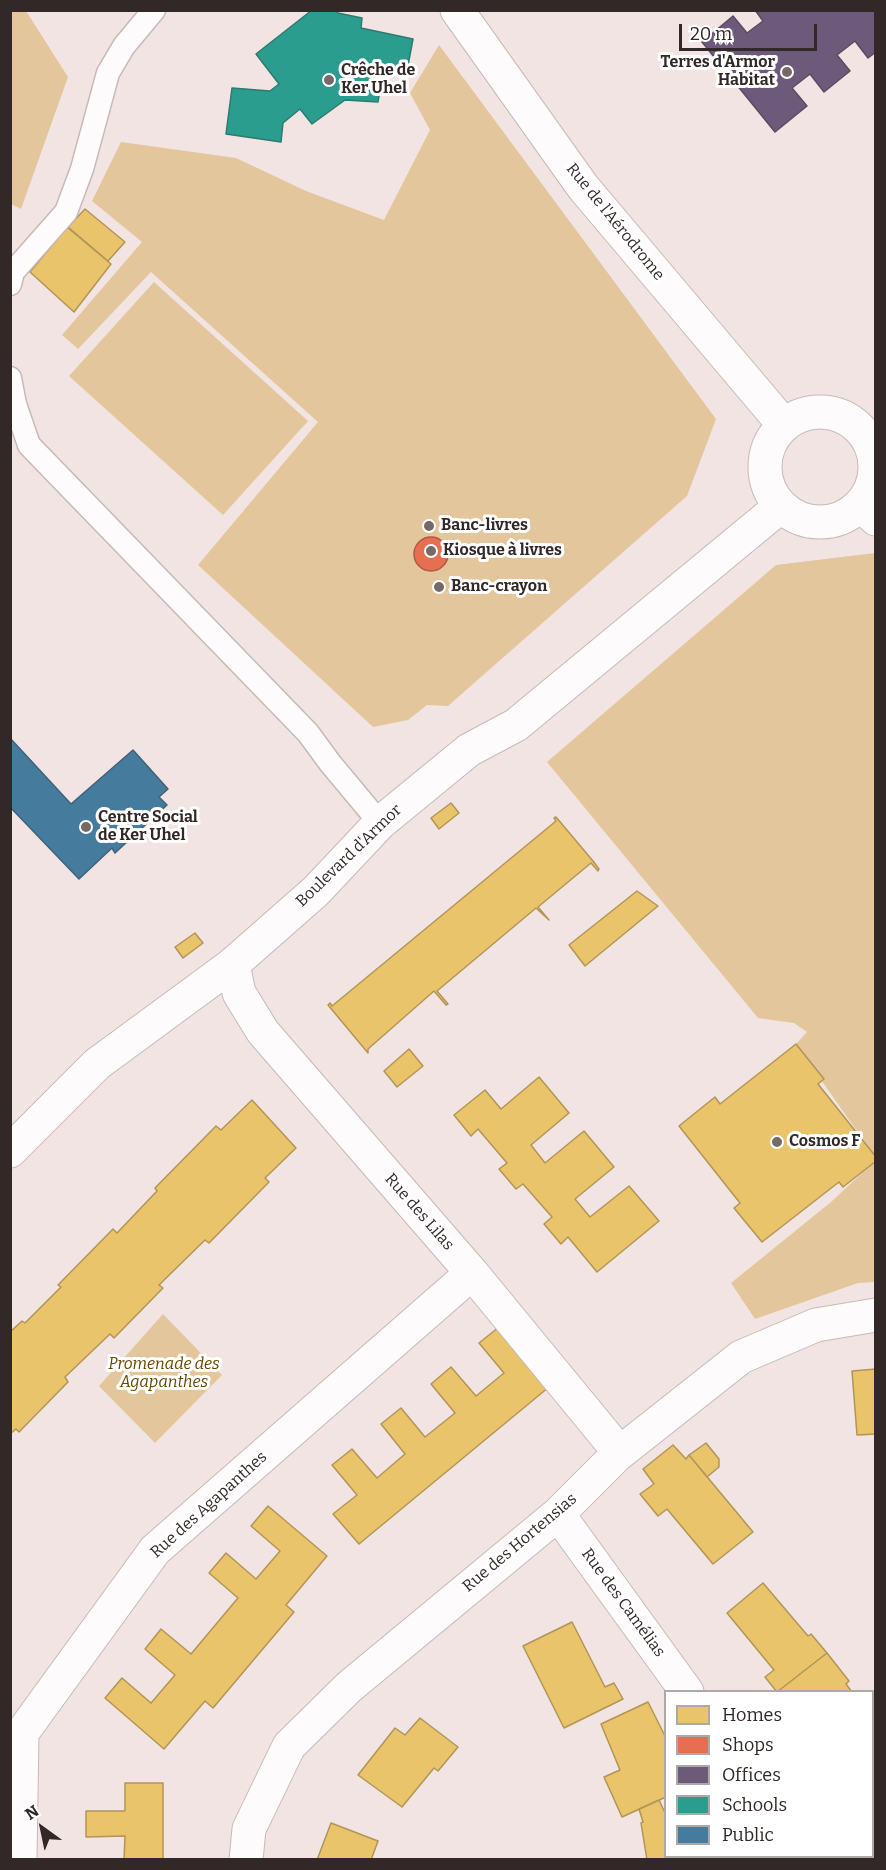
<!DOCTYPE html>
<meta charset="utf-8">
<style>
body{margin:0}
#map{position:relative;width:886px;height:1870px;overflow:hidden;background:#f2e4e2;font-family:Bitter,serif}
canvas{display:block}
.frame{position:absolute;inset:0;border:12px solid #312827;pointer-events:none}
.legend{position:absolute;left:664px;top:1690px;width:210px;height:168px;box-sizing:border-box;background:#fff;border:2px solid #ada9a9;margin:0;padding:8px 10px;list-style:none;font-size:18px;color:#312827}
.legend li{display:flex;align-items:center;gap:12px;height:30px}
.legend b{width:30px;border:2px solid #ada9a9}
.north{position:absolute;left:12px;top:1798px;width:60px;height:60px;-webkit-text-stroke:4px #fff;paint-order:stroke;rotate:327deg;font-size:16px;font-weight:700;line-height:24px;text-align:center;color:#312827}
.north::after{content:'';display:block;margin:auto;width:21px;height:27px;background:#312827;clip-path:polygon(50% 0,100% 100%,50% 72%,0 100%)}
.scale{position:absolute;left:679px;top:24px;width:138px;height:27px;box-sizing:border-box;border:3px solid #312827;border-top:0;padding-left:8px;font-size:18px;line-height:21px;white-space:nowrap;color:#312827;-webkit-text-stroke:4px #fff;paint-order:stroke}
</style>
<div id="map">
<canvas width="886" height="1870"></canvas>
<div class="frame"></div>
<ul class="legend">
<li><b style="height:16px;background:#e9c46a"></b>Homes</li>
<li><b style="height:16px;background:#e76f51"></b>Shops</li>
<li><b style="height:16px;background:#6d597a"></b>Offices</li>
<li><b style="height:16px;background:#2a9d8f"></b>Schools</li>
<li><b style="height:16px;background:#457b9d"></b>Public</li>
</ul>
<div class="north">N</div>
<div class="scale">20 m</div>
</div>
<script>
const g = document.querySelector('canvas').getContext('2d');
g.lineJoin = 'round';
function paint(path, color) { g.fillStyle = color; g.fill(path, 'evenodd'); }
function trace(path, color, width, dash) { g.strokeStyle = color; g.lineWidth = width; g.lineCap = dash ? 'butt' : 'round'; g.setLineDash(dash || []); g.stroke(path); }
function drawText(font, color, halo, rows, align = 'center') {
  g.font = font + ' Bitter,serif'; g.lineWidth = 6; g.setLineDash([]); g.textBaseline = 'middle'; g.strokeStyle = halo; g.fillStyle = color; for (const [text, x, y, turn = 0] of rows) {
    g.save(); g.translate(x, y); g.rotate((+turn || 0) * Math.PI / 180); g.textAlign = isNaN(turn) ? turn : align; if (halo) g.strokeText(text, 0, 0); g.fillText(text, 0, 0); g.restore();
  }
}
paint(new Path2D(`
 M 11,10 L 26,11 L 68,77 L 21,209 L 11,204 Z
 M 439,45 L 716,419 L 687,496 L 448,706 L 427,705 L 408,720 L 373,727 L 198,565 L 318,422 L 151,272 L 78,349 L 62,335 L 142,242 L 92,201 L 121,142 L 236,158 L 306,191 L 384,220 L 430,130 L 410,93 Z
 M 154,282 L 308,421 L 223,515 L 69,376 Z
 M 875,553 L 875,1157 L 796,1044 L 807,1032 L 794,1023 L 758,1018 L 547,762 L 776,565 Z
 M 875,1161 L 875,1282 L 858,1283 L 755,1319 L 731,1283 L 831,1202 Z
 M 163,1314 L 222,1375 L 155,1443 L 99,1386 Z`), '#e3c69c');
const homes = new Path2D(`
 M 85,209 L 125,242 L 108,261 L 68,227 Z
 M 67,227 L 111,264 L 74,312 L 30,272 Z
 M 451,803 L 459,813 L 439,829 L 431,818 Z
 M 556,817 L 593,861 L 599,869 L 598,871 L 591,863 L 538,907 L 549,920 L 536,908 L 437,991 L 448,1004 L 446,1005 L 434,991 L 368,1049 L 368,1053 L 328,1005 L 330,1003 L 332,1006 L 556,821 L 554,818 Z
 M 637,891 L 658,906 L 585,966 L 569,945 Z
 M 195,933 L 203,943 L 183,958 L 175,947 Z
 M 796,1044 L 824,1079 L 818,1084 L 876,1157 L 876,1161 L 843,1187 L 839,1182 L 762,1242 L 734,1208 L 740,1203 L 679,1126 L 715,1097 L 720,1104 Z
 M 409,1049 L 423,1066 L 397,1087 L 384,1071 Z
 M 539,1077 L 569,1113 L 531,1145 L 545,1163 L 584,1131 L 614,1167 L 575,1199 L 590,1217 L 629,1186 L 659,1221 L 597,1272 L 568,1237 L 561,1244 L 544,1224 L 552,1217 L 523,1184 L 516,1189 L 499,1169 L 507,1163 L 478,1129 L 471,1136 L 454,1115 L 485,1090 L 501,1109 Z
 M 252,1100 L 296,1148 L 265,1178 L 269,1182 L 209,1243 L 205,1240 L 159,1285 L 163,1288 L 114,1338 L 110,1334 L 65,1377 L 68,1382 L 19,1432 L 16,1429 L 10,1434 L 10,1332 L 22,1321 L 25,1323 L 61,1287 L 58,1285 L 113,1229 L 117,1233 L 157,1191 L 155,1188 L 216,1126 L 221,1130 Z
 M 499,1327 L 549,1387 L 359,1544 L 333,1514 L 357,1495 L 332,1465 L 352,1449 L 377,1478 L 405,1454 L 381,1424 L 401,1408 L 425,1437 L 455,1413 L 431,1384 L 451,1367 L 476,1396 L 504,1373 L 479,1343 Z
 M 876,1369 L 876,1434 L 857,1435 L 852,1371 Z
 M 706,1443 L 719,1459 L 719,1467 L 707,1477 L 689,1455 Z
 M 673,1445 L 686,1459 L 689,1455 L 753,1532 L 713,1564 L 667,1509 L 658,1516 L 640,1494 L 654,1484 L 643,1469 Z
 M 268,1506 L 327,1556 L 286,1605 L 294,1612 L 213,1708 L 205,1701 L 164,1749 L 105,1698 L 122,1678 L 151,1703 L 175,1675 L 145,1649 L 161,1629 L 191,1654 L 238,1598 L 209,1573 L 226,1553 L 256,1579 L 280,1551 L 251,1526 Z
 M 763,1583 L 808,1636 L 811,1634 L 827,1653 L 777,1692 L 765,1677 L 774,1670 L 727,1613 Z
 M 572,1622 L 605,1687 L 614,1683 L 623,1699 L 564,1728 L 523,1646 Z
 M 827,1653 L 849,1681 L 846,1684 L 852,1692 L 777,1692 Z
 M 648,1702 L 666,1738 L 666,1797 L 622,1817 L 604,1777 L 620,1770 L 601,1724 Z
 M 420,1718 L 458,1747 L 438,1771 L 434,1768 L 402,1807 L 358,1775 L 395,1728 L 405,1735 Z
 M 125,1783 L 163,1783 L 163,1860 L 124,1860 L 125,1836 L 86,1837 L 86,1811 L 125,1811 Z
 M 659,1800 L 666,1815 L 666,1856 L 700,1856 L 700,1860 L 647,1860 L 641,1823 L 643,1822 L 639,1809 Z
 M 872,1808 L 876,1808 L 876,1860 L 853,1860 L 853,1856 L 872,1856 Z
 M 331,1823 L 378,1841 L 371,1860 L 317,1860 Z`);
paint(homes, '#e9c46a');
trace(homes, '#b29556', 1.5);
const shops = new Path2D(`
 M414 554a17 17 0 1 1 34 0a17 17 0 1 1-34 0Z`);
paint(shops, '#e76f51');
trace(shops, '#b05a44', 1.5);
const offices = new Path2D(`
 M 755,10 L 876,10 L 876,52 L 868,58 L 855,41 L 837,55 L 850,71 L 824,92 L 810,74 L 792,88 L 807,106 L 775,132 L 702,42 L 733,16 L 747,33 L 763,21 Z`);
paint(offices, '#6d597a');
trace(offices, '#5b4a61', 1.5);
const schools = new Path2D(`
 M 312,10 L 336,10 L 338,13 L 362,18 L 361,28 L 413,39 L 406,76 L 383,72 L 378,102 L 345,100 L 312,124 L 300,109 L 283,123 L 281,142 L 226,134 L 232,88 L 270,91 L 279,84 L 256,54 Z`);
paint(schools, '#2a9d8f');
trace(schools, '#2c7a70', 1.5);
const public = new Path2D(`
 M 10,738 L 71,804 L 133,750 L 168,789 L 159,797 L 167,805 L 115,853 L 112,848 L 79,879 L 10,807 Z`);
paint(public, '#457b9d');
trace(public, '#3f627a', 1.5);
const service = new Path2D(`
 M 10,284 L 13,272 L 66,212 L 82,169 L 108,73 L 124,46 L 154,10
 M 10,378 L 15,404 L 29,445 L 308,733 L 330,763 L 380,823`);
const minor = new Path2D(`
 M 457,10 L 583,187 L 784,425
 M 233,964 L 239,993 L 263,1032 L 472,1273 L 611,1442 L 617,1455
 M 558,1514 L 687,1692
 M 761,1856 L 762,1860
 M 20,1860 L 22,1733 L 155,1550 L 472,1273
 M 246,1860 L 249,1829 L 289,1746 L 349,1687 L 558,1514 L 617,1455 L 741,1357 L 816,1325 L 876,1315`);
const tertiary = new Path2D(`
 M 860,505 L 876,519`);
const secondary = new Path2D(`
 M765 467a55 55 0 1 1 110 0a55 55 0 1 1-110 0Z
 M 10,1151 L 97,1064 L 233,964 L 316,891 L 380,823 L 469,750 L 516,725 L 781,506`);
trace(service, '#c5bab9', 25);
trace(minor, '#c5bab9', 35);
trace(tertiary, '#c5bab9', 35);
trace(secondary, '#c5bab9', 35);
trace(service, '#fdfbfb', 22);
trace(minor, '#fdfbfb', 33);
trace(tertiary, '#fdfbfb', 33);
trace(secondary, '#fdfbfb', 33);
for (const [x, y, r, color] of [
 [787,72,6,"#756a68"],
 [329,80,6,"#756a68"],
 [429,526,6,"#756a68"],
 [431,551,6,"#756a68"],
 [439,587,6,"#756a68"],
 [86,827,6,"#756a68"],
 [777,1142,6,"#756a68"]
]) { const dot = new Path2D(); dot.arc(x, y, r, 0, 2 * Math.PI); g.fillStyle = color; g.fill(dot); trace(dot, '#fff', 2); }
drawText('bold 16px', '#312827', '#fff', [
 ["Terres d'Armor",775,63,"right"],
 ["Habitat",775,81,"right"],
 ["Crêche de",341,71],
 ["Ker Uhel",341,89],
 ["Banc-livres",441,526],
 ["Kiosque à livres",443,551],
 ["Banc-crayon",451,587],
 ["Centre Social",98,818],
 ["de Ker Uhel",98,836],
 ["Cosmos F",789,1142]
], 'left');
drawText('16px', '#312827', '#fff', [
 ["Rue de l'Aérodrome",615,222,51],
 ["Boulevard d'Armor",349,856,-44],
 ["Rue des Lilas",419,1212,49],
 ["Rue des Agapanthes",209,1505,-42],
 ["Rue des Hortensias",520,1543,-40],
 ["Rue des Camélias",623,1603,54]
]);
drawText('italic 16px', '#654700', '#fff', [
 ["Promenade des",164,1365],
 ["Agapanthes",164,1383]
]);
</script>
